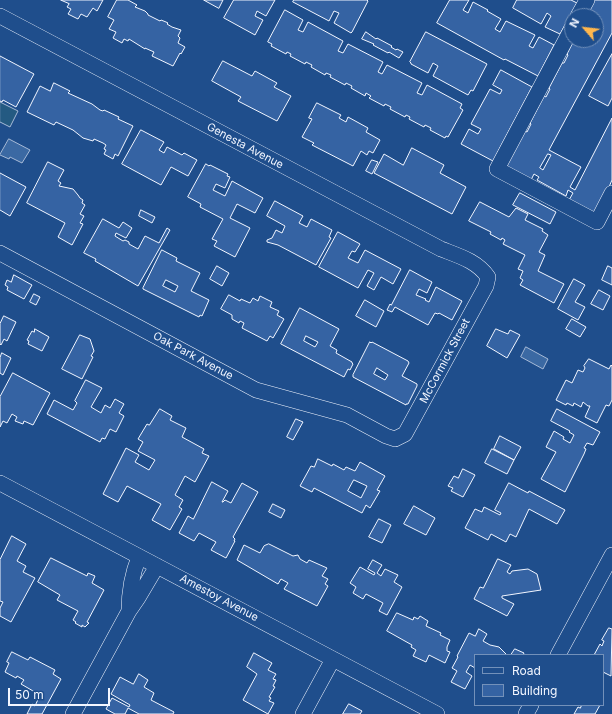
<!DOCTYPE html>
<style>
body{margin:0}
#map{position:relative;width:612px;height:714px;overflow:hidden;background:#1f4e8c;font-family:Inter,sans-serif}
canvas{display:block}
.legend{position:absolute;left:474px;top:654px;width:130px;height:52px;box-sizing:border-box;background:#1f4e8c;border:1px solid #7391ba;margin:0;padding:5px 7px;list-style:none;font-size:12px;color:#f2f6ff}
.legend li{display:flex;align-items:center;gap:8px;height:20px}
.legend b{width:20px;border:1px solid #7391ba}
.north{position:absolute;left:564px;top:8px;width:40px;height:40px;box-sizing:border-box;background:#1f4e8c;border:1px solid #7391ba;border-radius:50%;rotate:298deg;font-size:11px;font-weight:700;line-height:16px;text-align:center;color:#f2f6ff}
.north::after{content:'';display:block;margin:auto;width:14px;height:18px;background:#ffb74d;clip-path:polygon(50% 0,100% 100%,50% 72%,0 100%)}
.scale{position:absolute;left:8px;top:688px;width:102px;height:18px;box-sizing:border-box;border:2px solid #f2f6ff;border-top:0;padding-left:5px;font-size:12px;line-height:14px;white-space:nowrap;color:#f2f6ff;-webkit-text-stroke:3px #1f4e8c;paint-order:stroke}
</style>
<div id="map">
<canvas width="612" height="714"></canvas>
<ul class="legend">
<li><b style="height:5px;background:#1f4e8c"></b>Road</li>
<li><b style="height:11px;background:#3563a3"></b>Building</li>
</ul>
<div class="north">N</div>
<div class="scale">50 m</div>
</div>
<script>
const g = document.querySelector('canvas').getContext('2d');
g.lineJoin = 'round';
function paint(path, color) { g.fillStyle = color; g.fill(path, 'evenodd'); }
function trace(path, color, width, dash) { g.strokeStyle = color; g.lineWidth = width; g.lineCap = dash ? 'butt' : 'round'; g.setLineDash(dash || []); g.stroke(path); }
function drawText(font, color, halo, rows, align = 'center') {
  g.font = font + ' Inter,sans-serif'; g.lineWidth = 3; g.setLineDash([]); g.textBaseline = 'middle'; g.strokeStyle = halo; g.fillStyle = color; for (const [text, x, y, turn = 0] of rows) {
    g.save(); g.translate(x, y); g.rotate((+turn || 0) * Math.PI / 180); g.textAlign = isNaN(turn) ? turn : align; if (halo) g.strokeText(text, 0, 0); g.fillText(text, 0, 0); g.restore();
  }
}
const green = new Path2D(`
 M 0,102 L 18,111 L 10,127 L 0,122 Z`);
paint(green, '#245a82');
trace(green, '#a8bbd7', 1);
const water = new Path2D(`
 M 9,139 L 30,150 L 22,163 L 10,157 L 9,159 L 0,155 Z
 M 526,347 L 548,359 L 543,369 L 521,357 Z`);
paint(water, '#3b69a3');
trace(water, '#a8bbd7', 1);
const building = new Path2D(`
 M 61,0 L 103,0 L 97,11 L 93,8 L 87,17 L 81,14 L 78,19 L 68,14 L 71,9 L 67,7 L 69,4 Z
 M 117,0 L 128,0 L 137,5 L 135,7 L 145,11 L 148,14 L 148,15 L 160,21 L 161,20 L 166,22 L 168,23 L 167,24 L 172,27 L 181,30 L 178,36 L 180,38 L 178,43 L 185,47 L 181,54 L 180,53 L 173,66 L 152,56 L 154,52 L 145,48 L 145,49 L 129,39 L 128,41 L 124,39 L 122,43 L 113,38 L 116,32 L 109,29 L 114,20 L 108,17 Z
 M 204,0 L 223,0 L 219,8 Z
 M 234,0 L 275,0 L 266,16 L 257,11 L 255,16 L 263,20 L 255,35 L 224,18 Z
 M 294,0 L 367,0 L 368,1 L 352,32 L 351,33 L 334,23 L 339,13 L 334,11 L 329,21 L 293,2 Z
 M 450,0 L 469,0 L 463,10 L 468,13 L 473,2 L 488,10 L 487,11 L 501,19 L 495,29 L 500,32 L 506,21 L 535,35 L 529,46 L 533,48 L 539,37 L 554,45 L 538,76 L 505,59 L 504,60 L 437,23 Z
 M 517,0 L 571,0 L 577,3 L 560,34 L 545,27 L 551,16 L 547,13 L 541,24 L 513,8 Z
 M 595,0 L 612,0 L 612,33 L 549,150 L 581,167 L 570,187 L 575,190 L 612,118 L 612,180 L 597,215 L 569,200 L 573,193 L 568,190 L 566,196 L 537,180 L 539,177 L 534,174 L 531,180 L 503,165 L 525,131 L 527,132 L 531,124 L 530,123 L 544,96 L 546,97 L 550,89 L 549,88 L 562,63 L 564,63 L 568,55 L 567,54 L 574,40 L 596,40 L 596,16 L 587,16 ZM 548,154 L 551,155 L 543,170 L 540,168 Z
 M 285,10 L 303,20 L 298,30 L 303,32 L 308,22 L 343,41 L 338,51 L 343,53 L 348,44 L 383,62 L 378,72 L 382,74 L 387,65 L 422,83 L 417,93 L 422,95 L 427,85 L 462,104 L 460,108 L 463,110 L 448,137 L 446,136 L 445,138 L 430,130 L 431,128 L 425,125 L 424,127 L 409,119 L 410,117 L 406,115 L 405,117 L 390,109 L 391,107 L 385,104 L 384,106 L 369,98 L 371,96 L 366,93 L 365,96 L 351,88 L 352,86 L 346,83 L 345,85 L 330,77 L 331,75 L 326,73 L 325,75 L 311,67 L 312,65 L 306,62 L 305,64 L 290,56 L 291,54 L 287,52 L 286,54 L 271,46 L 272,44 L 268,42 Z
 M 366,32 L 376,39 L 377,38 L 392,46 L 391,47 L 396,50 L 397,49 L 403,52 L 399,58 L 389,52 L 388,53 L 373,45 L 374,44 L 362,39 Z
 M 426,32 L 487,64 L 473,91 L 471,90 L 468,95 L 433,76 L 438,66 L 433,63 L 428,73 L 411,64 L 411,63 L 410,62 Z
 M 612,54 L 612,98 L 608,106 L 589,96 Z
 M 0,56 L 34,74 L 16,107 L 3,100 L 2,102 L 0,101 Z
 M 223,61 L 252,76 L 255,71 L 277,83 L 274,87 L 291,96 L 277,121 L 238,101 L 241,97 L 212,81 Z
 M 501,70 L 532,87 L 493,161 L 461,144 L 469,129 L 478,134 L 481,129 L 471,124 L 472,122 L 490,89 L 500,94 L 502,90 L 493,85 Z
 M 54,83 L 70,91 L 68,93 L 92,104 L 100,110 L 103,111 L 104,110 L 119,117 L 118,119 L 133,126 L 118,156 L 115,154 L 113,159 L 104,154 L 106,150 L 104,149 L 106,145 L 103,143 L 94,139 L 93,141 L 83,138 L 73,130 L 56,122 L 54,125 L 27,112 L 40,86 L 50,91 Z
 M 317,103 L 341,115 L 339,118 L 346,122 L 348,117 L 368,128 L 366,132 L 380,140 L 373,153 L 369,151 L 367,155 L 361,151 L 353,166 L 312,145 L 314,143 L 302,137 L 312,119 L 309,118 Z
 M 141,130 L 164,142 L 159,150 L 164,153 L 167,147 L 182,155 L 184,153 L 197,160 L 188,176 L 171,167 L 161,185 L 122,164 Z
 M 412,148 L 444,165 L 440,173 L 466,187 L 452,214 L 374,173 L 384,154 L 403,165 Z
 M 372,160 L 378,162 L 372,174 L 366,171 Z
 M 48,162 L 64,170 L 58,181 L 61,183 L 59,186 L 73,189 L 78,195 L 80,198 L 83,200 L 82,203 L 85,205 L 80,214 L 84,216 L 80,223 L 83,224 L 72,245 L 58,237 L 65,223 L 27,203 Z
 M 206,164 L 209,166 L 210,165 L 228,174 L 227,176 L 230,177 L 225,188 L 216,184 L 213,190 L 225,196 L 232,181 L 263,198 L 255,213 L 237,204 L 230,218 L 250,228 L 235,257 L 214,246 L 217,241 L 212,239 L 223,219 L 200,207 L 201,204 L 188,197 Z
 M 0,173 L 26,187 L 10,216 L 0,210 Z
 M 520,193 L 556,212 L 550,224 L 513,205 Z
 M 275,201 L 303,216 L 299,223 L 307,227 L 311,219 L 332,230 L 329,237 L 331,238 L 316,265 L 278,245 L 267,242 L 267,240 L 272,238 L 276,230 L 282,233 L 285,226 L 267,216 Z
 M 480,202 L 509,217 L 516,208 L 528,214 L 525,220 L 543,229 L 542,231 L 548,235 L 539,252 L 545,255 L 538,271 L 564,284 L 554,303 L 520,285 L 523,280 L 520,278 L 523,271 L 518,269 L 525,255 L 503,244 L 505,240 L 502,238 L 501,240 L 490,234 L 491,232 L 469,221 Z
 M 141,210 L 155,217 L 152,223 L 139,216 Z
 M 103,219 L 119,228 L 123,222 L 132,228 L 126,238 L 116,233 L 115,236 L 123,241 L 125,240 L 129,242 L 129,244 L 138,249 L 145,236 L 159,243 L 167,228 L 170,230 L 138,286 L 95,261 L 96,259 L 84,253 Z
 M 338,232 L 360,244 L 355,252 L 352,251 L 348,258 L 358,263 L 365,250 L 401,269 L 393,284 L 381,277 L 374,290 L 367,286 L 374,273 L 368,270 L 358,288 L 319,267 Z
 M 162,250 L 177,258 L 176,261 L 200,273 L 191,291 L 209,300 L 202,316 L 200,315 L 199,317 L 143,289 L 143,288 ZM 166,280 L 178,286 L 175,292 L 163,286 Z
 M 217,266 L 229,273 L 222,286 L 210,279 Z
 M 608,266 L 612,268 L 612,285 L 602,280 Z
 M 410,270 L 432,282 L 427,293 L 419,289 L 416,295 L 426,299 L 425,300 L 429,302 L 436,287 L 462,301 L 452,320 L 439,313 L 438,314 L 435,313 L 428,325 L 395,307 L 392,312 L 387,310 L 390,304 L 391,305 Z
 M 14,275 L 32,285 L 24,299 L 7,290 L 8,287 L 5,285 L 7,280 L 11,282 Z
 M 574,279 L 585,285 L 575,302 L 585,307 L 578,320 L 558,309 Z
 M 599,290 L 610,296 L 603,310 L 591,304 Z
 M 34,294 L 40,297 L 36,305 L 30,302 Z
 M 229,295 L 240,301 L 241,299 L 250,303 L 253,298 L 258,301 L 260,296 L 272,302 L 270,307 L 279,311 L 277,315 L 284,319 L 273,338 L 270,336 L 267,341 L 242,328 L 244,323 L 240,321 L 239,323 L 232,319 L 232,315 L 221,309 Z
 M 365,300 L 384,311 L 376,327 L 356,316 Z
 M 300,308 L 339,329 L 330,346 L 337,350 L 336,353 L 352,362 L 352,363 L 353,364 L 350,370 L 348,369 L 344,377 L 281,344 ZM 306,336 L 318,342 L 315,347 L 304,341 Z
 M 4,316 L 16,322 L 7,341 L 4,339 L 1,345 L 0,344 L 0,324 Z
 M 572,319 L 586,327 L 580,337 L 566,329 Z
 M 35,329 L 49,337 L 42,351 L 28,344 L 29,341 L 27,340 L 32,331 L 34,332 Z
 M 496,329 L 508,334 L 510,330 L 520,335 L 507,358 L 487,346 Z
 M 80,335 L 90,339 L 94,351 L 91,356 L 93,357 L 82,379 L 62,369 Z
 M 370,342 L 371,343 L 372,342 L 408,361 L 409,363 L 402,376 L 417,384 L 417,386 L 408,404 L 406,404 L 406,405 L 353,377 L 353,375 ZM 377,368 L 388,375 L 385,380 L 374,374 Z
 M 2,353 L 11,358 L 3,375 L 0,373 L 0,358 Z
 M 589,359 L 609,369 L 611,365 L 612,366 L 612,400 L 609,406 L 606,405 L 597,423 L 585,417 L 590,406 L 588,406 L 583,402 L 581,407 L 574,403 L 573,406 L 567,403 L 566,405 L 556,400 L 566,380 L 572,383 L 578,370 L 583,372 L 585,368 L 584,366 Z
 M 13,373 L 50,393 L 33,425 L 24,421 L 23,424 L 15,421 L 17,417 L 12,414 L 7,423 L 3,421 L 0,427 L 0,397 Z
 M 86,380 L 102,388 L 91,407 L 101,413 L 105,405 L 110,408 L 115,399 L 124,404 L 119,413 L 124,416 L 116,432 L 110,429 L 105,439 L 102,438 L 100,442 L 47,414 L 54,400 L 73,410 L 77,403 L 75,401 Z
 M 160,409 L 172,416 L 170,420 L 186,428 L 182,437 L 204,449 L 202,453 L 209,456 L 195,482 L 185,476 L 175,495 L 183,500 L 179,507 L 182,509 L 170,530 L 152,520 L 161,504 L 127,486 L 118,502 L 103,494 L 126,448 L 139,455 L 135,462 L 149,470 L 155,460 L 138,451 L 143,442 L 138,439 L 147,424 L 149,425 Z
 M 557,409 L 600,432 L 593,445 L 587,443 L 584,448 L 586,449 L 584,454 L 565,492 L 541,479 L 556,452 L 546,447 L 554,431 L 564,437 L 563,439 L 570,443 L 574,435 L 569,432 L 570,431 L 551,421 Z
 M 296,419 L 303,422 L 293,440 L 287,437 Z
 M 500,436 L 521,447 L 514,460 L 494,449 Z
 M 492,449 L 514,460 L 507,474 L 485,463 Z
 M 318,459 L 332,466 L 333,464 L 344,470 L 346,467 L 355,471 L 360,462 L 385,476 L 377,490 L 380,491 L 370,508 L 366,505 L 362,513 L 314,488 L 312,492 L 300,486 L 311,466 L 314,467 ZM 354,480 L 367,486 L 361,498 L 348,491 Z
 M 463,469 L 475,475 L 463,497 L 451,491 L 453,488 L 448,486 L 454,476 L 458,478 Z
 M 212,482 L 228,491 L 222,502 L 223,502 L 225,500 L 231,503 L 242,483 L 258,492 L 233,537 L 235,539 L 234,541 L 235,541 L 226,558 L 211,550 L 216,542 L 199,533 L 194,541 L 179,533 L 188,516 L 193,519 Z
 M 509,483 L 528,493 L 529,491 L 565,510 L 557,524 L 529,509 L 516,537 L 510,534 L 506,542 L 491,534 L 488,540 L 465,528 L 475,509 L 482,512 L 484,507 L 500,515 L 501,513 L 495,510 Z
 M 273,504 L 285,510 L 281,518 L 269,512 Z
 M 414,506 L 435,518 L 426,535 L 404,524 Z
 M 379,519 L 391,525 L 382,543 L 369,537 Z
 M 12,536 L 26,544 L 17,561 L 26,566 L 23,572 L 35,578 L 11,622 L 0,616 L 0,608 L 3,602 L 0,601 L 0,560 Z
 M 269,544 L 293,556 L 298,555 L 300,559 L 307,563 L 309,560 L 327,568 L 322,576 L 328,579 L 325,584 L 328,586 L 317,606 L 284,589 L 288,583 L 281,579 L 278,584 L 237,560 L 244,545 L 260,553 L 264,546 Z
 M 51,558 L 87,576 L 88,573 L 95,576 L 92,583 L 104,590 L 87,622 L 89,623 L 85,627 L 82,625 L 82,627 L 75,623 L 76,622 L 73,620 L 78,611 L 57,600 L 60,595 L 38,582 Z
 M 498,559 L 511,565 L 507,572 L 510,574 L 512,571 L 528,569 L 537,574 L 541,590 L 502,596 L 502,598 L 514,604 L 507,616 L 474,599 L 480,587 L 483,588 Z
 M 373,560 L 382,565 L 377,573 L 381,576 L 385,569 L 398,575 L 394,582 L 402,587 L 387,615 L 379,611 L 383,603 L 366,594 L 363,599 L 353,593 L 356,587 L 350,583 L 360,567 L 374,575 L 375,573 L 368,569 Z
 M 397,613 L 413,620 L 414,617 L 418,619 L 420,616 L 428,621 L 426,626 L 441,633 L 440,635 L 450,640 L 447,647 L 447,651 L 450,652 L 445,663 L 429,655 L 426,662 L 413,656 L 416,650 L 411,647 L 412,645 L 387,631 Z
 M 609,628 L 612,629 L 611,676 L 603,672 L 603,655 L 594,655 L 600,644 L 602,646 L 604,641 L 602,640 Z
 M 479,629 L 487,634 L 483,641 L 490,645 L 499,647 L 507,655 L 475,655 L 475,668 L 470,665 L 466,672 L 472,676 L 465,689 L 451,682 L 457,671 L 452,668 L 458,657 L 457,656 L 469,633 L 475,636 Z
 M 515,649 L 524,653 L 523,655 L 511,655 Z
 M 12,652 L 28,660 L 30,657 L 55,670 L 53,674 L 61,679 L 42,714 L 27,714 L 32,704 L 35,706 L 40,695 L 21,684 L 24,680 L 17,676 L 16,678 L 5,672 L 9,663 L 7,662 Z
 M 254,653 L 272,663 L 268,670 L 276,674 L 273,679 L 276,680 L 273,686 L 275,687 L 269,697 L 271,698 L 269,701 L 274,703 L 268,714 L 243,700 L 257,674 L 247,667 Z
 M 139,674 L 148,680 L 144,687 L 154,693 L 151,700 L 174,712 L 173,714 L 139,714 L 128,708 L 125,714 L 115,714 L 106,709 L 112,698 L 129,707 L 130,705 L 111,694 L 120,677 L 133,684 Z
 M 349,704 L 362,711 L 360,714 L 343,714 Z
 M 582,705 L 600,705 L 595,714 L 574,714 L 578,707 L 580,708 Z`);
paint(building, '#3563a3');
trace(building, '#f2f6ff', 1);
const minor = new Path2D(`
 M 0,16 L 441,249 C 459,256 477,261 488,277 L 486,286 L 405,434 L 395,439 L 386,436 L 347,415 L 256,390 L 0,253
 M 578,16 L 587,0
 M 572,28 L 497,169 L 597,222 L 612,193
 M 0,483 L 437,714
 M 129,611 C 129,592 132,574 139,557
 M 558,655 L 612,555
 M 73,714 L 129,611 L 138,598 L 157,566
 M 303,714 L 333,659
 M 526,714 L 531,705`);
trace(minor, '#f2f6ff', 16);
trace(minor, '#1f4e8c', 15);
drawText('11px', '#f2f6ff', '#1f4e8c', [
 ["Genesta Avenue",245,146,28],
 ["Oak Park Avenue",193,356,28],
 ["McCormick Street",445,361,-62],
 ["Amestoy Avenue",219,598,28]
]);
</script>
